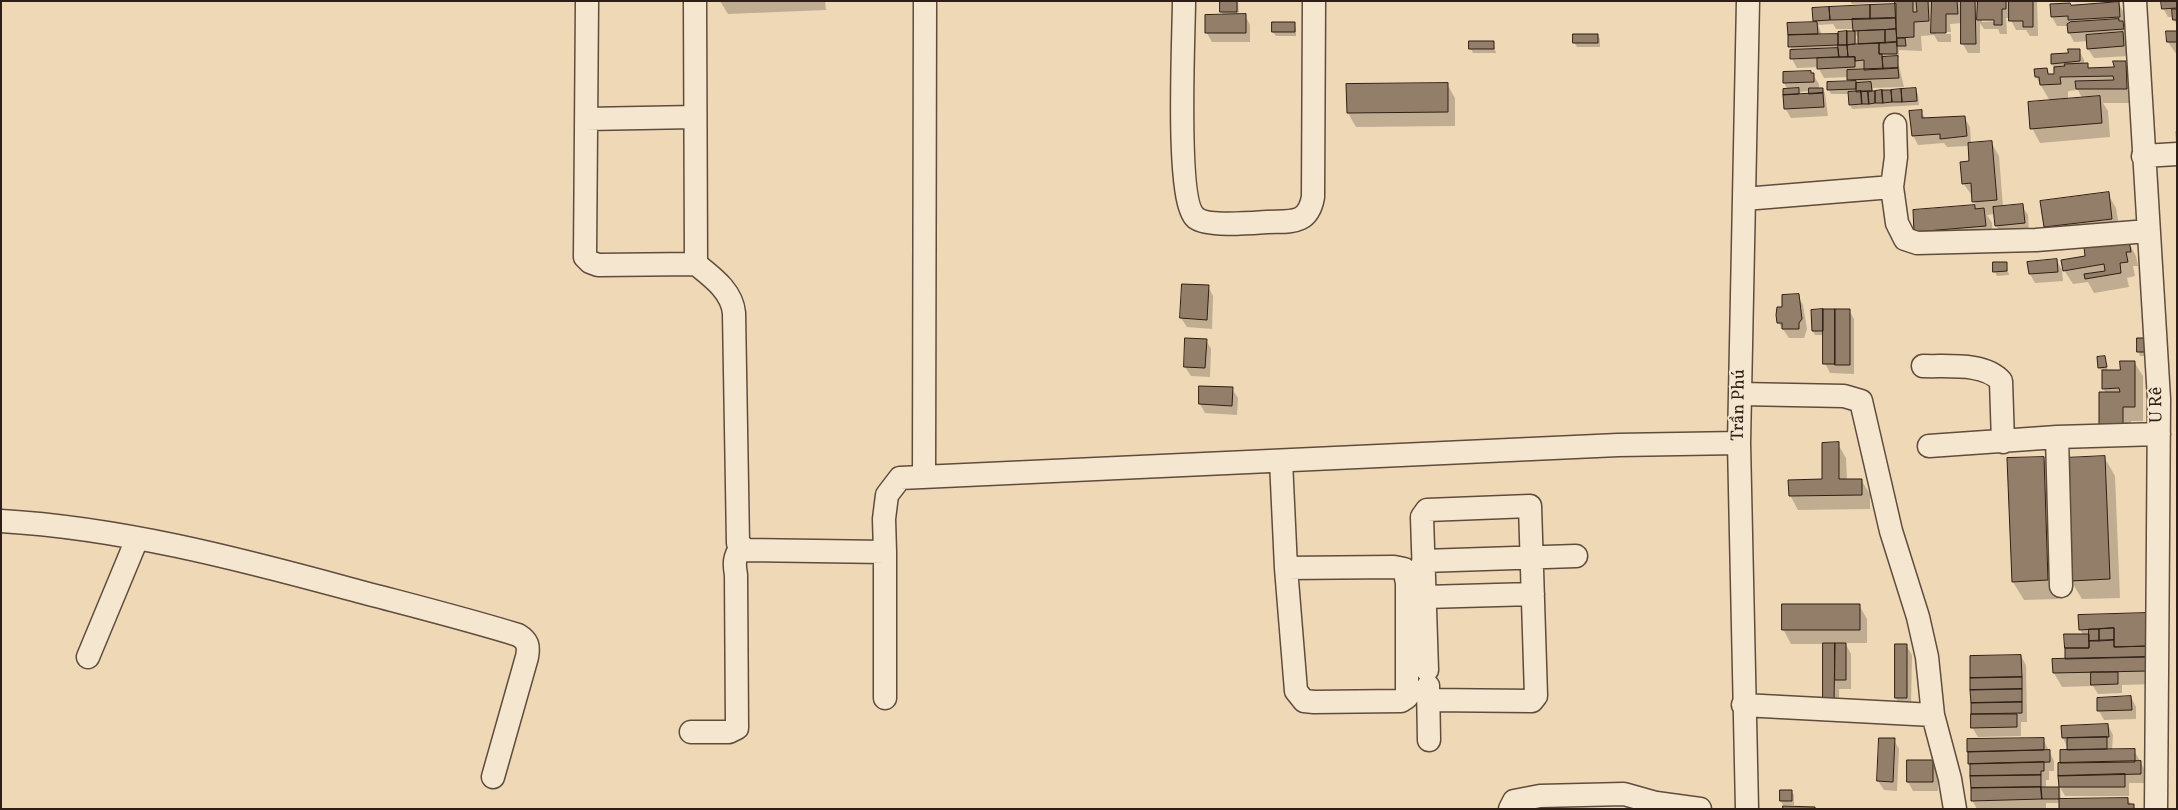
<!DOCTYPE html>
<meta charset="utf-8">
<style>
body{margin:0}
#map{position:relative;width:2178px;height:810px;overflow:hidden;background:#efd8b6;font-family:Vollkorn,serif}
canvas{display:block}
.frame{position:absolute;inset:0;border:2px solid #2f1e15;pointer-events:none}
</style>
<div id="map">
<canvas width="2178" height="810"></canvas>
<div class="frame"></div>
</div>
<script>
const g = document.querySelector('canvas').getContext('2d');
g.lineJoin = 'round';
function paint(path, color) { g.fillStyle = color; g.fill(path, 'evenodd'); }
function trace(path, color, width, dash) { g.strokeStyle = color; g.lineWidth = width; g.lineCap = dash ? 'butt' : 'round'; g.setLineDash(dash || []); g.stroke(path); }
function drawText(font, color, halo, rows, align = 'center') {
  g.font = font + ' Vollkorn,serif'; g.lineWidth = 4; g.setLineDash([]); g.textBaseline = 'middle'; g.strokeStyle = halo; g.fillStyle = color; for (const [text, x, y, turn = 0] of rows) {
    g.save(); g.translate(x, y); g.rotate((+turn || 0) * Math.PI / 180); g.textAlign = isNaN(turn) ? turn : align; if (halo) g.strokeText(text, 0, 0); g.fillText(text, 0, 0); g.restore();
  }
}
paint(new Path2D(`
 M 720,1 L 825,1 L 826,10 L 728,14 Z
 M 1221,1 L 1238,1 L 1239,15 L 1245,15 L 1250,25 L 1250,42 L 1212,42 L 1207,33 L 1224,16 L 1221,12 Z
 M 1850,1 L 2008,1 L 2010,4 L 2010,1 L 2037,1 L 2038,36 L 2030,36 L 2026,30 L 2016,30 L 2010,18 L 2006,18 L 2007,34 L 2000,34 L 1998,29 L 1984,29 L 1980,23 L 1980,53 L 1968,53 L 1963,44 L 1962,23 L 1950,24 L 1951,32 L 1936,32 L 1936,34 L 1951,34 L 1951,42 L 1938,42 L 1934,35 L 1921,36 L 1922,51 L 1899,50 L 1899,58 L 1897,58 L 1904,87 L 1873,88 L 1873,92 L 1915,90 L 1918,94 L 1919,105 L 1852,109 L 1850,104 L 1849,94 L 1831,94 L 1829,90 L 1851,83 L 1849,77 L 1824,78 L 1818,67 L 1797,68 L 1792,59 L 1789,25 L 1816,24 L 1814,21 L 1895,6 L 1897,2 L 1852,4 ZM 1982,19 L 2000,19 L 2000,21 L 1982,22 ZM 1833,24 L 1836,29 L 1854,29 L 1855,32 L 1822,35 L 1818,25 ZM 1856,35 L 1860,40 L 1860,45 L 1857,45 Z
 M 2177,1 L 2177,55 L 2168,42 L 2177,32 L 2176,24 L 2174,17 L 2168,17 L 2163,8 Z
 M 2119,4 L 2124,13 L 2125,26 L 2128,32 L 2128,38 L 2126,39 L 2128,43 L 2129,56 L 2094,58 L 2088,49 L 2088,41 L 2074,42 L 2069,33 L 2068,26 L 2057,26 L 2052,17 L 2071,6 Z
 M 1273,24 L 1294,24 L 1296,28 L 1296,36 L 1276,36 L 1273,32 Z
 M 1597,35 L 1600,39 L 1600,47 L 1577,47 L 1574,42 Z
 M 1493,42 L 1496,53 L 1473,53 L 1471,49 Z
 M 2079,50 L 2084,60 L 2084,64 L 2087,64 L 2090,69 L 2115,68 L 2125,62 L 2133,76 L 2135,103 L 2103,103 L 2108,111 L 2110,137 L 2040,143 L 2032,128 L 2050,101 L 2036,77 L 2036,70 L 2047,69 L 2050,75 L 2055,75 L 2052,63 ZM 2078,90 L 2082,98 L 2068,100 L 2068,91 Z
 M 1813,75 L 1819,84 L 1819,89 L 1822,89 L 1825,93 L 1828,116 L 1791,118 L 1785,108 L 1785,90 L 1788,90 L 1784,83 ZM 1810,91 L 1810,95 L 1801,95 L 1800,92 Z
 M 1447,84 L 1455,98 L 1455,126 L 1356,127 L 1348,113 Z
 M 1921,112 L 1926,119 L 1964,117 L 1970,127 L 1971,144 L 1991,142 L 1999,156 L 2003,207 L 2022,206 L 2028,215 L 2029,233 L 2001,235 L 1996,225 L 1995,214 L 1987,215 L 1992,223 L 1993,240 L 1916,232 L 1914,212 L 1976,206 L 1973,197 L 1963,183 L 1971,162 L 1969,146 L 1947,147 L 1944,143 L 1918,145 L 1913,135 Z
 M 2175,131 L 2177,131 L 2177,144 L 2176,142 Z
 M 2108,194 L 2116,208 L 2120,233 L 2053,241 L 2045,227 L 2042,202 Z
 M 2128,241 L 2136,256 L 2138,266 L 2133,266 L 2135,276 L 2127,278 L 2129,287 L 2094,293 L 2088,282 L 2073,284 L 2064,270 L 2086,257 Z
 M 2057,261 L 2062,270 L 2063,281 L 2035,283 L 2030,274 Z
 M 2006,263 L 2009,275 L 1997,276 L 1995,272 Z
 M 1208,286 L 1213,296 L 1212,329 L 1187,327 L 1181,318 Z
 M 1798,296 L 1803,305 L 1807,329 L 1804,338 L 1789,338 L 1778,322 L 1783,308 Z
 M 1849,310 L 1854,319 L 1854,374 L 1830,373 L 1825,363 L 1824,335 L 1815,335 L 1813,331 Z
 M 2138,339 L 2147,356 L 2140,356 L 2138,351 Z
 M 1206,340 L 1211,349 L 1210,377 L 1191,376 L 1185,367 Z
 M 2105,357 L 2108,372 L 2122,372 L 2134,362 L 2143,376 L 2143,421 L 2131,421 L 2131,439 L 2103,388 L 2103,372 L 2099,368 Z
 M 1232,389 L 1238,398 L 1237,415 L 1205,413 L 1200,404 Z
 M 1838,444 L 1846,458 L 1847,480 L 1861,480 L 1870,494 L 1870,509 L 1798,510 L 1790,495 L 1823,480 Z
 M 2104,457 L 2115,476 L 2120,598 L 2082,599 L 2071,581 Z
 M 2043,458 L 2054,477 L 2058,599 L 2024,600 L 2013,582 Z
 M 1859,605 L 1867,619 L 1867,643 L 1845,643 L 1851,654 L 1851,689 L 1839,689 L 1839,711 L 1824,702 L 1825,644 L 1791,644 L 1783,629 Z
 M 2146,614 L 2154,628 L 2155,684 L 2122,685 L 2122,693 L 2098,694 L 2093,686 L 2062,687 L 2054,673 L 2066,660 L 2083,635 L 2080,629 Z
 M 1906,645 L 1912,655 L 1911,707 L 1902,707 L 1896,698 Z
 M 2021,656 L 2026,665 L 2027,722 L 2021,722 L 2021,736 L 1978,737 L 1972,727 L 1971,657 Z
 M 2131,697 L 2136,707 L 2136,719 L 2104,720 L 2099,711 L 2098,699 Z
 M 2108,725 L 2113,735 L 2112,750 L 2134,750 L 2146,772 L 2146,783 L 2129,783 L 2129,796 L 2065,796 L 2060,787 L 2061,800 L 2127,799 L 2136,809 L 2061,809 L 2060,803 L 2046,803 L 2046,808 L 1977,809 L 1972,800 L 1968,740 L 2043,739 L 2054,761 L 2054,771 L 2049,771 L 2049,780 L 2046,780 L 2046,789 L 2060,788 L 2059,765 L 2069,751 L 2063,738 Z
 M 1894,740 L 1899,749 L 1897,791 L 1884,790 L 1878,781 Z
 M 1933,761 L 1938,771 L 1938,791 L 1913,791 L 1908,782 Z
 M 1791,791 L 1794,795 L 1794,805 L 1783,805 L 1781,801 Z`), '#0003');
const building = new Path2D(`
 M 1220,1 L 1237,1 L 1237,12 L 1220,12 Z
 M 1895,1 L 1913,1 L 1913,12 L 1917,12 L 1916,1 L 1928,1 L 1929,21 L 1914,22 L 1914,37 L 1897,38 Z
 M 1932,1 L 1957,1 L 1958,14 L 1946,14 L 1946,33 L 1931,33 Z
 M 1961,1 L 1975,1 L 1976,44 L 1961,44 Z
 M 1978,1 L 2006,1 L 2006,9 L 2002,9 L 2002,25 L 1994,25 L 1994,20 L 1977,20 Z
 M 2009,1 L 2033,1 L 2033,27 L 2023,27 L 2023,21 L 2009,21 Z
 M 2161,1 L 2177,1 L 2177,8 L 2162,9 Z
 M 2119,2 L 2120,17 L 2068,20 L 2068,16 L 2051,17 L 2050,4 L 2070,3 L 2071,5 Z
 M 1896,4 L 1896,18 L 1870,19 L 1870,5 Z
 M 1870,5 L 1870,19 L 1830,20 L 1829,7 Z
 M 1829,7 L 1830,20 L 1813,21 L 1812,8 Z
 M 2172,9 L 2177,9 L 2177,20 L 2173,20 Z
 M 1246,14 L 1246,33 L 1205,33 L 1205,15 Z
 M 1896,18 L 1896,29 L 1853,31 L 1852,19 Z
 M 2119,19 L 2119,21 L 2123,21 L 2124,29 L 2068,33 L 2067,24 L 2070,22 Z
 M 1272,22 L 1295,22 L 1295,32 L 1272,32 Z
 M 1817,22 L 1818,34 L 1788,35 L 1787,23 Z
 M 1896,29 L 1897,42 L 1885,43 L 1885,30 Z
 M 1885,30 L 1885,43 L 1858,44 L 1858,31 Z
 M 1847,31 L 1847,45 L 1838,45 L 1838,32 Z
 M 1847,31 L 1855,31 L 1855,44 L 1847,45 Z
 M 2166,31 L 2177,31 L 2177,42 L 2167,42 Z
 M 2123,32 L 2124,46 L 2087,49 L 2086,35 Z
 M 1573,34 L 1598,34 L 1598,43 L 1573,43 Z
 M 1838,34 L 1838,45 L 1788,47 L 1788,35 Z
 M 1897,38 L 1905,38 L 1906,46 L 1897,46 Z
 M 1469,41 L 1494,41 L 1494,49 L 1469,49 Z
 M 1897,42 L 1897,54 L 1879,54 L 1879,43 Z
 M 1879,43 L 1879,54 L 1882,54 L 1883,69 L 1864,70 L 1864,60 L 1855,61 L 1855,57 L 1848,57 L 1847,45 Z
 M 1838,45 L 1847,45 L 1848,57 L 1839,57 Z
 M 1838,48 L 1839,57 L 1790,59 L 1790,50 Z
 M 2068,49 L 2080,49 L 2080,61 L 2051,64 L 2051,54 L 2068,53 Z
 M 1898,56 L 1898,68 L 1883,69 L 1882,57 Z
 M 1855,57 L 1855,67 L 1817,69 L 1817,58 Z
 M 2113,61 L 2126,61 L 2127,89 L 2076,89 L 2075,81 L 2114,80 L 2113,76 L 2060,77 L 2061,84 L 2040,85 L 2039,77 L 2035,77 L 2034,69 L 2047,68 L 2048,74 L 2054,74 L 2054,67 L 2065,66 L 2064,64 L 2088,63 L 2088,68 L 2114,67 Z
 M 1898,68 L 1899,78 L 1847,80 L 1847,70 Z
 M 1811,71 L 1811,73 L 1814,73 L 1814,82 L 1783,83 L 1783,72 Z
 M 1856,81 L 1856,89 L 1827,90 L 1827,82 Z
 M 1871,82 L 1872,91 L 1856,92 L 1856,83 Z
 M 1448,83 L 1448,112 L 1347,113 L 1346,84 Z
 M 1799,88 L 1799,94 L 1783,95 L 1783,89 Z
 M 1809,88 L 1823,88 L 1823,93 L 1809,94 Z
 M 1916,88 L 1917,101 L 1902,102 L 1901,89 Z
 M 1901,89 L 1902,102 L 1892,102 L 1891,90 Z
 M 1882,90 L 1883,103 L 1875,103 L 1875,91 Z
 M 1882,90 L 1891,90 L 1892,102 L 1883,103 Z
 M 1861,91 L 1862,104 L 1849,105 L 1848,92 Z
 M 1861,91 L 1868,91 L 1869,104 L 1862,104 Z
 M 1868,91 L 1875,91 L 1875,103 L 1869,104 Z
 M 1823,93 L 1824,107 L 1784,109 L 1783,95 Z
 M 2100,96 L 2102,123 L 2030,129 L 2028,102 Z
 M 1922,110 L 1922,118 L 1965,116 L 1967,136 L 1940,139 L 1940,134 L 1912,136 L 1909,111 Z
 M 1992,141 L 1997,200 L 1972,202 L 1971,183 L 1962,184 L 1960,162 L 1969,161 L 1968,143 Z
 M 2109,192 L 2112,219 L 2044,227 L 2040,201 Z
 M 2023,204 L 2025,223 L 1995,226 L 1993,207 Z
 M 1975,205 L 1975,209 L 1984,208 L 1986,226 L 1914,232 L 1913,210 Z
 M 2129,240 L 2131,252 L 2126,252 L 2128,262 L 2120,263 L 2121,273 L 2085,279 L 2084,274 L 2105,271 L 2104,264 L 2063,271 L 2061,260 L 2085,256 L 2084,247 Z
 M 2057,259 L 2058,272 L 2029,274 L 2027,262 Z
 M 1993,262 L 2007,262 L 2007,271 L 1993,272 Z
 M 1182,284 L 1209,285 L 1207,320 L 1180,318 Z
 M 1799,294 L 1802,319 L 1799,323 L 1799,329 L 1782,329 L 1782,323 L 1777,323 L 1776,315 L 1777,307 L 1782,307 L 1782,295 Z
 M 1823,309 L 1823,331 L 1812,331 L 1811,310 Z
 M 1823,309 L 1835,309 L 1835,364 L 1823,364 Z
 M 1835,309 L 1850,309 L 1850,365 L 1835,365 Z
 M 1185,338 L 1207,339 L 1205,368 L 1184,367 Z
 M 2137,338 L 2145,338 L 2145,352 L 2137,352 Z
 M 2105,356 L 2107,367 L 2098,368 L 2097,357 Z
 M 2120,361 L 2135,361 L 2135,407 L 2123,407 L 2123,425 L 2099,426 L 2099,392 L 2120,392 L 2119,388 L 2102,389 L 2102,370 L 2120,370 Z
 M 1199,386 L 1233,387 L 1232,406 L 1199,404 Z
 M 1839,442 L 1839,479 L 1862,479 L 1862,495 L 1789,496 L 1788,480 L 1822,479 L 1822,443 Z
 M 2105,456 L 2110,579 L 2070,581 L 2064,458 Z
 M 2044,457 L 2048,580 L 2012,582 L 2007,458 Z
 M 1782,604 L 1860,604 L 1860,630 L 1782,630 Z
 M 2146,613 L 2148,646 L 2114,647 L 2114,628 L 2079,630 L 2078,615 Z
 M 2114,628 L 2114,640 L 2099,641 L 2099,629 Z
 M 2089,629 L 2099,629 L 2099,641 L 2089,641 Z
 M 2064,634 L 2089,634 L 2089,648 L 2065,648 Z
 M 2114,640 L 2114,647 L 2148,646 L 2148,657 L 2065,659 L 2065,648 L 2089,648 L 2089,641 Z
 M 1823,643 L 1835,643 L 1834,702 L 1823,702 Z
 M 1835,643 L 1846,643 L 1846,680 L 1835,680 Z
 M 1895,644 L 1907,644 L 1907,698 L 1895,698 Z
 M 2021,655 L 2022,677 L 1970,678 L 1970,656 Z
 M 2148,657 L 2148,671 L 2053,673 L 2052,659 Z
 M 2091,672 L 2118,672 L 2118,684 L 2091,685 Z
 M 2022,677 L 2022,689 L 1970,690 L 1970,678 Z
 M 2022,689 L 2022,702 L 1971,703 L 1970,690 Z
 M 2131,696 L 2132,710 L 2097,711 L 2097,698 Z
 M 2022,702 L 2022,713 L 1971,714 L 1971,703 Z
 M 1971,714 L 2017,714 L 2017,727 L 1971,728 Z
 M 2108,724 L 2109,737 L 2062,738 L 2061,726 Z
 M 2107,737 L 2107,749 L 2067,750 L 2067,738 Z
 M 1879,738 L 1895,738 L 1893,782 L 1877,781 Z
 M 2044,738 L 2044,750 L 1967,752 L 1967,739 Z
 M 2135,749 L 2135,762 L 2060,763 L 2060,750 Z
 M 2050,750 L 2050,762 L 1968,764 L 1968,752 Z
 M 1907,760 L 1933,760 L 1933,782 L 1907,782 Z
 M 2141,761 L 2141,774 L 2058,776 L 2058,763 Z
 M 2044,762 L 2044,771 L 2041,771 L 2041,775 L 1970,776 L 1970,764 Z
 M 2125,774 L 2125,787 L 2059,787 L 2058,776 Z
 M 2041,775 L 2041,787 L 1971,788 L 1970,776 Z
 M 2041,787 L 2042,799 L 1971,801 L 1971,788 Z
 M 2041,787 L 2059,787 L 2059,799 L 2042,799 Z
 M 1780,790 L 1792,790 L 1792,801 L 1780,801 Z
 M 2128,798 L 2128,804 L 2134,804 L 2134,809 L 2059,809 L 2059,799 Z
 M 1783,806 L 1815,807 L 1815,809 L 1783,809 Z`);
paint(building, '#937f69');
trace(building, '#2f1e15', 1);
const minor = new Path2D(`
 M 587,1 L 585,257 L 590,262 L 598,265 L 696,264 C 712,277 732,291 734,313 L 738,543 L 746,550 L 885,552 L 884,519 L 887,495 L 900,478 L 1618,445 L 1739,443
 M 695,1 L 696,264
 M 1184,1 C 1184,35 1175,201 1196,218 C 1208,227 1252,223 1267,222 C 1291,221 1308,225 1313,197 L 1314,1
 M 2135,1 L 2159,399 L 2156,809
 M 586,119 L 695,117
 M 2143,156 L 2177,154
 M 1892,187 L 1896,157 L 1895,125
 M 1744,199 L 1892,187 L 1897,223 L 1905,239 L 1917,243 L 2036,240 L 2148,231
 M 1923,366 C 1947,367 1984,362 2001,381 L 2003,442
 M 1740,394 L 1844,396 L 1861,401 L 1891,531 L 1918,617 L 1927,657 L 1933,715
 M 2057,437 L 2061,586
 M 1929,446 L 2057,437 L 2159,434
 M 1281,461 L 1286,568 L 1296,691 L 1304,701 L 1314,702 L 1401,701 L 1407,697 L 1407,583 L 1404,569 L 1394,567 L 1286,568
 M 924,477 L 925,1
 M 1,521 C 120,528 236,558 350,589 C 406,604 463,618 518,635 C 528,641 529,646 527,657 L 493,777
 M 885,552 L 885,698
 M 1423,561 L 1576,556
 M 1425,597 L 1533,594
 M 88,657 L 137,539
 M 1427,670 L 1422,517 L 1427,510 L 1530,506 L 1536,696 L 1532,701 L 1428,700
 M 1428,686 L 1429,740
 M 1743,705 L 1933,715 L 1950,779 L 1955,809
 M 691,732 L 729,732 L 737,728 L 736,575 C 734,564 734,557 741,547
 M 1510,809 L 1514,801 L 1540,796 L 1624,794 L 1656,803 L 1700,809
 M 1747,809 L 1739,443 L 1748,1`);
trace(minor, '#5f4c3d', 25);
trace(minor, '#f5e6d0', 22);
drawText('18px', '#2f1e15', '#f5e6d0', [
 ["Trần Phú",1740,405,-89],
 ["U Rê",2158,405,-91]
]);
</script>
